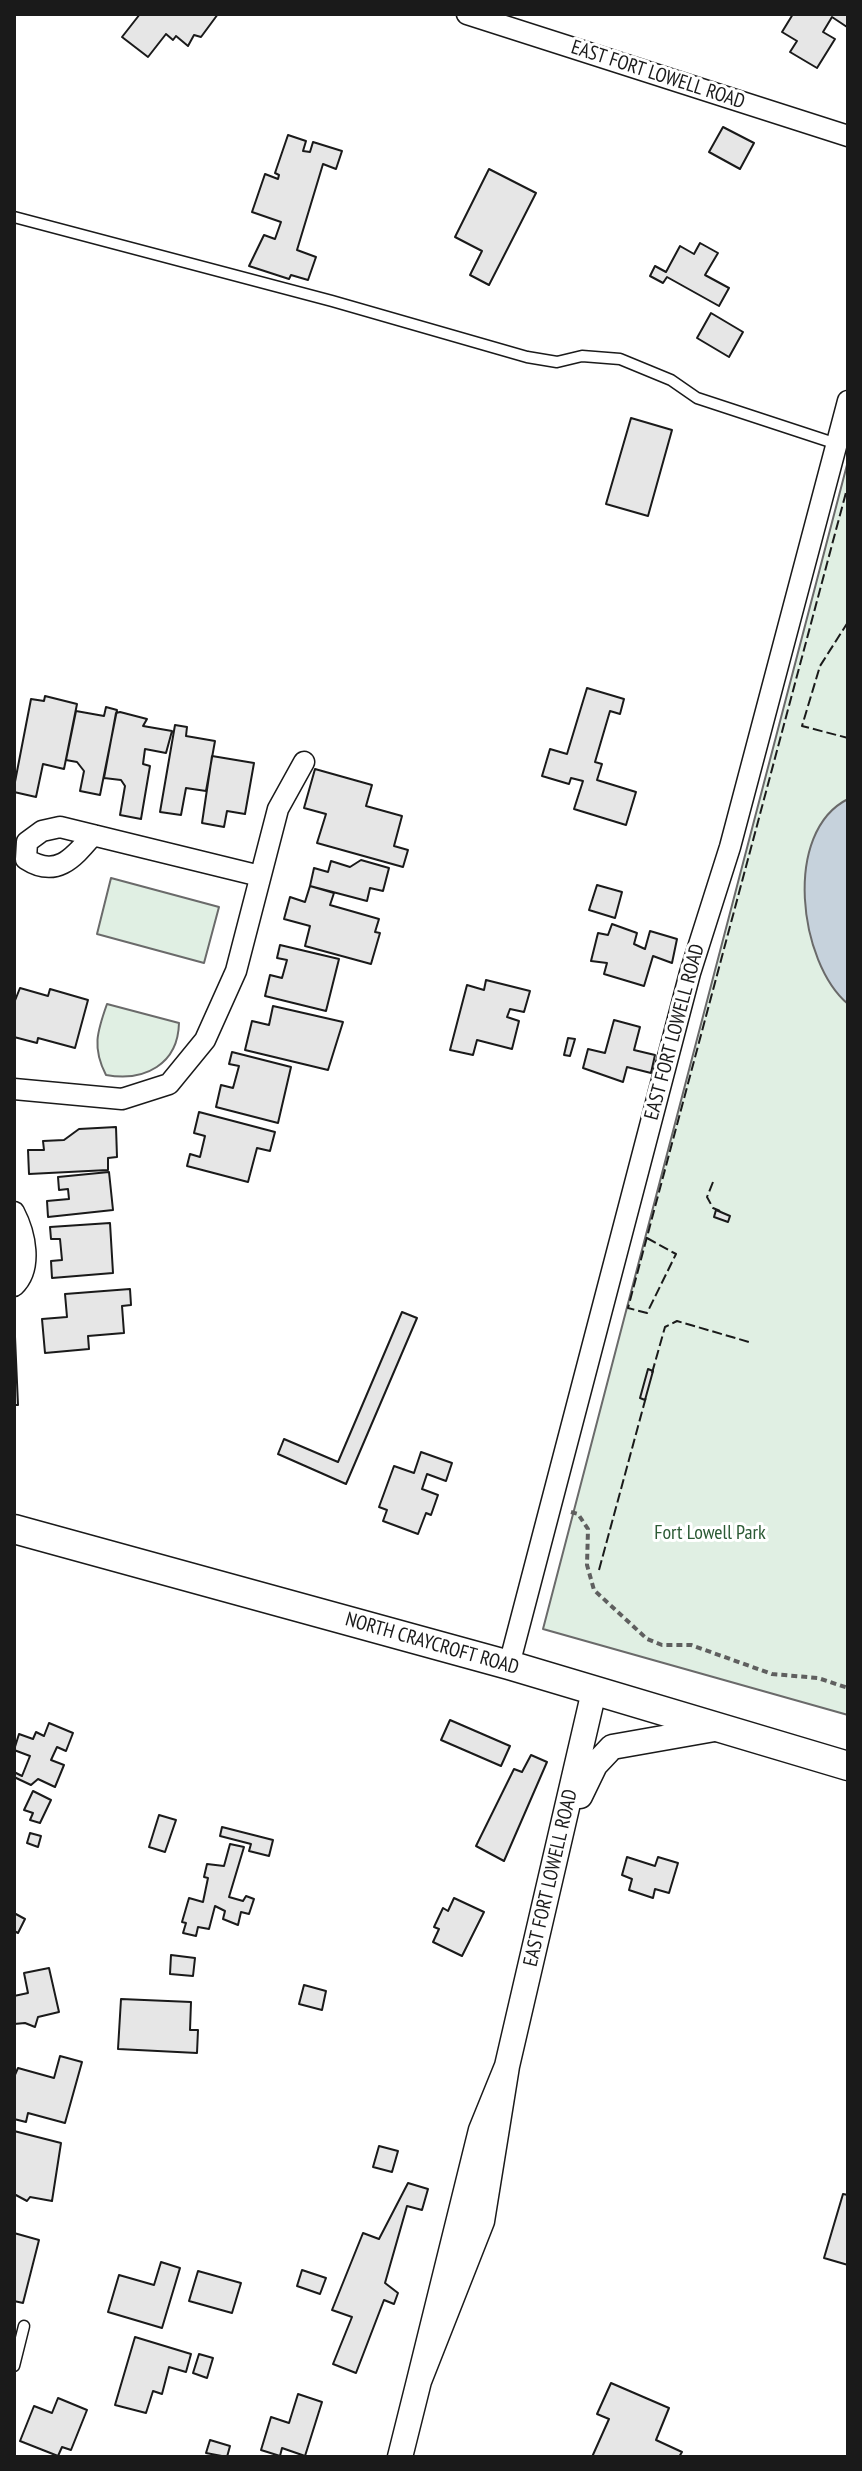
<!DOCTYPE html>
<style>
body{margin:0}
#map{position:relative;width:862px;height:2471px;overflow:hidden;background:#fff;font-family:"PT Sans Narrow",sans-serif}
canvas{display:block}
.frame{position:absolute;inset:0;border:16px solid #1a1a1a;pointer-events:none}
</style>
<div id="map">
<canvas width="862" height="2471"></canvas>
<div class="frame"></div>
</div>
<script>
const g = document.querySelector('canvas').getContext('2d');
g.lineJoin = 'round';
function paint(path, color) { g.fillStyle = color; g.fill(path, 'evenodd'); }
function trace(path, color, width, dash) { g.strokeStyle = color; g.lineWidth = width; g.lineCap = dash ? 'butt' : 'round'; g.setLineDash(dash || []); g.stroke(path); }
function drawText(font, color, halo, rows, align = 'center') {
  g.font = font + ' "PT Sans Narrow",sans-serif'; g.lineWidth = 6; g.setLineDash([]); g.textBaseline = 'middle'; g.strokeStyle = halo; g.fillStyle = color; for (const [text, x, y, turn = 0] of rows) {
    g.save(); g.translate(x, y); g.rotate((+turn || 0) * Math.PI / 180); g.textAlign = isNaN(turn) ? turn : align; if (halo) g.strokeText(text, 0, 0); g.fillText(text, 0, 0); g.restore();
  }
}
const green = new Path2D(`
 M 848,461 L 848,1715 L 543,1629 Z
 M 111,878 L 219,907 L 204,963 L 97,934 Z
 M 107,1004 L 179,1023 C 178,1064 145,1082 106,1075 C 92,1048 97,1032 107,1004 Z`);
paint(green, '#e0efe3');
trace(green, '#6a6a6a', 2);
const water = new Path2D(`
 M 848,799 L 848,1004 C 799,963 782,832 848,799 Z`);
paint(water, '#c6d2dc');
trace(water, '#6a6a6a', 2);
const building = new Path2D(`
 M 140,14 L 218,14 L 201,37 L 194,35 L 188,46 L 176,36 L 173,40 L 166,34 L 148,57 L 122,37 Z
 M 793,14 L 848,14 L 847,27 L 832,17 L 823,32 L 835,39 L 817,68 L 790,52 L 797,41 L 782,32 Z
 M 723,127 L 754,143 L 740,169 L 709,152 Z
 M 288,135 L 306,141 L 303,151 L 310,152 L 313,142 L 342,151 L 336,169 L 323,164 L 297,250 L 316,257 L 308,280 L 291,275 L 289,279 L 249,266 L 264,235 L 275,239 L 281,222 L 252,212 L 265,174 L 278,179 L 279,175 L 275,173 Z
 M 489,169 L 536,193 L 489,285 L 470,275 L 482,251 L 455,237 Z
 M 700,243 L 718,253 L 705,275 L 729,288 L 719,306 L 667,277 L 663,283 L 650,276 L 655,266 L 666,272 L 680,246 L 694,254 Z
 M 711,313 L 743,332 L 729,357 L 697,338 Z
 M 631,418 L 672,430 L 648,516 L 606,504 Z
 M 587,688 L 624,699 L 620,714 L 610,711 L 595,762 L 602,764 L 597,780 L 636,792 L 626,825 L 574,809 L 583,781 L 571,778 L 569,784 L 542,776 L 550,749 L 567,754 Z
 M 45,696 L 77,704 L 64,769 L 43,764 L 36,797 L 14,792 L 14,787 L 31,699 L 44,701 Z
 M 106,707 L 117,710 L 100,795 L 80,791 L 84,771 L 77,762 L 66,760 L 76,711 L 104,716 Z
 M 120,712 L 147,719 L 143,726 L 172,731 L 166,753 L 145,749 L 143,764 L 150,766 L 141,819 L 120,815 L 125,786 L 121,780 L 104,778 L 116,713 Z
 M 175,725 L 187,727 L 186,736 L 215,741 L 206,791 L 186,788 L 181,815 L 160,812 Z
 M 212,756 L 254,763 L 245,814 L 227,811 L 224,827 L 202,823 Z
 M 315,769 L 372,785 L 366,806 L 402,816 L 394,846 L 408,850 L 403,867 L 317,843 L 326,814 L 304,808 Z
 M 361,860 L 389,868 L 383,891 L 370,888 L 367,901 L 310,886 L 314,868 L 328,872 L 331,861 L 350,867 Z
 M 597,885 L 622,892 L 615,918 L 589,910 Z
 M 310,886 L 334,893 L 330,905 L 379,919 L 375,932 L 380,933 L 371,964 L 305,946 L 310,926 L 284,919 L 290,897 L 305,902 Z
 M 612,924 L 637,933 L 634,944 L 645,949 L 650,931 L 677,939 L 672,963 L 653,956 L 644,986 L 604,974 L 607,963 L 591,961 L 598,933 L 608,935 Z
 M 280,945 L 339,959 L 326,1011 L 265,996 L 270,975 L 282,978 L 287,960 L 277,958 Z
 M 486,980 L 530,991 L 524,1012 L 510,1009 L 507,1017 L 519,1021 L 512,1049 L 477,1040 L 473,1055 L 450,1050 L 467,985 L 484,990 Z
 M 20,988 L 48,996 L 50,989 L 88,1000 L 75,1048 L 38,1038 L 37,1043 L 14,1037 L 14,1003 Z
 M 273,1006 L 343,1022 L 328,1070 L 245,1050 L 252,1021 L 269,1025 Z
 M 614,1020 L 640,1027 L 634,1050 L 655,1055 L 651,1073 L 627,1067 L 623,1082 L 583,1068 L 588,1049 L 605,1053 Z
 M 568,1038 L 575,1039 L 570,1056 L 564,1055 Z
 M 232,1052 L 291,1067 L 278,1123 L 216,1107 L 221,1085 L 233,1088 L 239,1066 L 229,1064 Z
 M 199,1112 L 275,1132 L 270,1151 L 257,1148 L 248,1182 L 187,1166 L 190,1154 L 200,1157 L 205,1136 L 194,1133 Z
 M 116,1127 L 117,1157 L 108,1158 L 108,1170 L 29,1174 L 28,1150 L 44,1150 L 43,1141 L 64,1140 L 79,1129 Z
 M 109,1172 L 113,1210 L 48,1217 L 47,1201 L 69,1199 L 68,1189 L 59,1190 L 58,1177 Z
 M 716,1210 L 730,1216 L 728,1222 L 714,1217 Z
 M 110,1223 L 113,1273 L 52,1278 L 51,1261 L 62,1260 L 60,1239 L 51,1239 L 50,1227 Z
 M 130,1289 L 131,1305 L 122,1306 L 124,1333 L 88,1336 L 89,1349 L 45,1353 L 42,1319 L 67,1317 L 65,1294 Z
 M 402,1312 L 417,1318 L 346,1484 L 278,1454 L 284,1439 L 338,1462 Z
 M 14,1314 L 18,1405 L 14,1405 Z
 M 648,1369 L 653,1371 L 645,1400 L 640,1398 Z
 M 421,1452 L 452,1463 L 446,1481 L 427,1474 L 422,1489 L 438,1495 L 431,1515 L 426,1513 L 418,1534 L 383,1521 L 387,1510 L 379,1507 L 394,1466 L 414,1473 Z
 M 450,1720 L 510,1746 L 501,1766 L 441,1740 Z
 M 49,1723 L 73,1733 L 66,1751 L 57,1747 L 51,1760 L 64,1765 L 55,1787 L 38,1779 L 31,1785 L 14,1777 L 14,1772 L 22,1776 L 30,1756 L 14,1750 L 19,1734 L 33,1739 L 36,1732 L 44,1736 Z
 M 531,1755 L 547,1762 L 504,1861 L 476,1846 L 514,1769 L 522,1772 Z
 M 33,1791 L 51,1800 L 40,1823 L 30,1820 L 33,1813 L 24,1810 Z
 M 159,1815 L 176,1820 L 165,1852 L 149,1847 Z
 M 222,1827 L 273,1840 L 269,1856 L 249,1851 L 251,1844 L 220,1836 Z
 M 30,1833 L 41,1836 L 38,1847 L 27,1843 Z
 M 230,1844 L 244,1847 L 229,1897 L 243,1901 L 246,1896 L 254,1899 L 249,1914 L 241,1912 L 238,1925 L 223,1919 L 225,1911 L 215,1906 L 209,1929 L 198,1927 L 196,1936 L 183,1933 L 186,1923 L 182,1922 L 189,1898 L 203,1902 L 208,1878 L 204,1877 L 207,1864 L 224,1866 Z
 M 627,1857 L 655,1866 L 658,1857 L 678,1863 L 669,1893 L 655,1889 L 653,1898 L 629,1890 L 632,1879 L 622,1875 Z
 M 454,1898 L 484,1912 L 462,1956 L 433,1942 L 439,1929 L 434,1927 L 443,1908 L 448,1911 Z
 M 14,1913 L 25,1919 L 18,1933 L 14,1931 Z
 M 171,1955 L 195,1958 L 193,1976 L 170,1974 Z
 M 49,1968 L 59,2012 L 38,2017 L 35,2027 L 25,2023 L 14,2024 L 14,1996 L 28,1993 L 24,1973 Z
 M 304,1985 L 326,1991 L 322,2010 L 299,2004 Z
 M 121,1999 L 191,2002 L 190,2030 L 198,2030 L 197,2053 L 118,2049 Z
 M 60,2056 L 82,2062 L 65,2123 L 28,2113 L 26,2122 L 14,2119 L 14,2077 L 18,2068 L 54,2078 Z
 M 14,2131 L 61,2143 L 52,2201 L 30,2197 L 27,2201 L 14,2194 Z
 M 379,2146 L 398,2151 L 392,2172 L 373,2167 Z
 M 408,2183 L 428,2189 L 422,2210 L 407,2206 L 385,2283 L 398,2293 L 394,2304 L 384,2300 L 356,2373 L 333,2364 L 352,2317 L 332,2310 L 363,2233 L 379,2239 Z
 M 843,2194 L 848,2195 L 848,2265 L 824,2258 Z
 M 14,2233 L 39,2240 L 23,2303 L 14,2301 Z
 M 161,2262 L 180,2268 L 162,2328 L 108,2312 L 119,2275 L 154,2285 Z
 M 302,2270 L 326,2278 L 320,2294 L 297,2286 Z
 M 198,2271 L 241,2283 L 232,2313 L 189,2301 Z
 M 135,2337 L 191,2354 L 186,2372 L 169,2367 L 162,2394 L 153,2391 L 146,2413 L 115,2405 Z
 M 199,2354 L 213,2358 L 207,2378 L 193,2373 Z
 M 611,2383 L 669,2408 L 656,2440 L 682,2452 L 679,2457 L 592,2457 L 609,2419 L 597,2414 Z
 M 298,2394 L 322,2402 L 305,2456 L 282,2448 L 280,2456 L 261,2450 L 271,2417 L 289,2423 Z
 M 58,2398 L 87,2410 L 71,2450 L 62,2447 L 58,2456 L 20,2441 L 34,2406 L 52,2413 Z
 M 210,2440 L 230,2446 L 227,2457 L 206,2453 Z`);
paint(building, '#e6e6e6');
trace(building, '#1a1a1a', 2);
const service = new Path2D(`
 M 14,217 L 332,301 L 527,357 L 557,362 L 582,356 L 620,359 L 671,380 L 697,398 L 837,444
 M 14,2366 L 24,2326`);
const minor = new Path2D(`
 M 467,14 L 848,136
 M 93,835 C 74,857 57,879 26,859 L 27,842 L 42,831 L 60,827 L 260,876
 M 14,1089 L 122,1099 L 169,1084 L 205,1040 L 236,971 L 278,809 L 304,762
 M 14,1212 C 25,1233 33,1268 14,1286
 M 509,1665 L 690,973 L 730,847 L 848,401`);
const tertiary = new Path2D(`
 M 580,1796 L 595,1765 L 612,1747 L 720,1728
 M 507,2066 L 481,2130 L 419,2381 L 482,2221 L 507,2066 L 594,1691
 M 400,2457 L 419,2381`);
const secondary = new Path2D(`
 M 14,1529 L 509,1665 L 848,1766`);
trace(service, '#1a1a1a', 13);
trace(minor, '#1a1a1a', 23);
trace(tertiary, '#1a1a1a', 27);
trace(secondary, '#1a1a1a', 31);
trace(new Path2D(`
 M 571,1512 L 578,1514 L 588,1529 L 587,1565 L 594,1590 L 647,1639 L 662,1645 L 691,1645 L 772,1674 L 818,1678 L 848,1688`), '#5f5f5f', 4, [6, 4]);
trace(service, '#fff', 10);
trace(minor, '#fff', 20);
trace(tertiary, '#fff', 24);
trace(secondary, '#fff', 28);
trace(new Path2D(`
 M 848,622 L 820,666 L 802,726 L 848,738
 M 713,1182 L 707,1197 L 713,1208 L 720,1211
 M 647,1238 L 676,1254 L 647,1313 L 628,1308 L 848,485
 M 652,1373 L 665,1327 L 677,1321 L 749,1342
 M 599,1570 L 646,1397`), '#1a1a1a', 2, [10, 4]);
drawText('20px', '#1a1a1a', '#fff', [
 ["EAST FORT LOWELL ROAD",658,75,18],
 ["EAST FORT LOWELL ROAD",675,1032,-75],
 ["NORTH CRAYCROFT ROAD",432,1644,16],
 ["EAST FORT LOWELL ROAD",551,1878,-77]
]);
drawText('20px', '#2b5a34', '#fff', [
 ["Fort Lowell Park",710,1533]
]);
</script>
